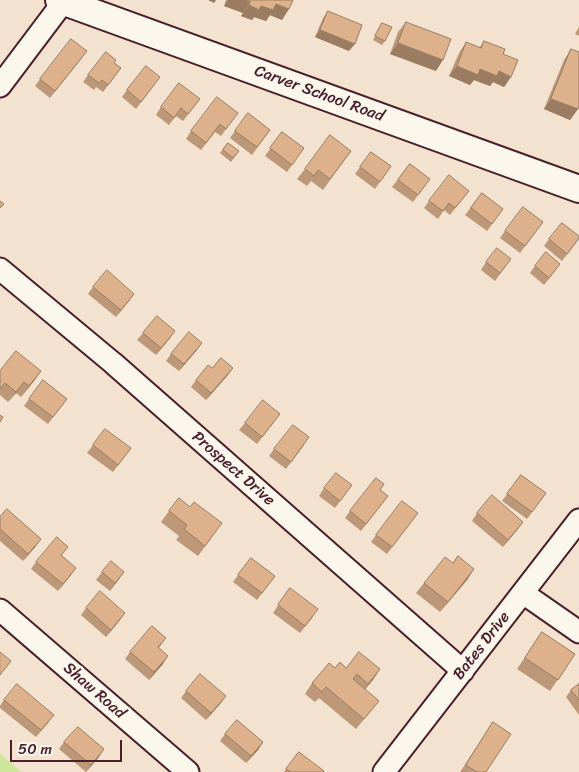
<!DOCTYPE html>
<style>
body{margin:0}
#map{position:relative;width:579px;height:772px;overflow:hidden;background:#f2e2cf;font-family:Sriracha,sans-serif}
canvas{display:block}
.scale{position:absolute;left:10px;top:740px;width:112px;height:22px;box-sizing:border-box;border:2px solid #4a1f2b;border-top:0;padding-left:6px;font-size:15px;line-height:18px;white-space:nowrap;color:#4a1f2b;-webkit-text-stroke:4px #fbf7ec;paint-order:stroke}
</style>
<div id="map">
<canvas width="579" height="772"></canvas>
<div class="scale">50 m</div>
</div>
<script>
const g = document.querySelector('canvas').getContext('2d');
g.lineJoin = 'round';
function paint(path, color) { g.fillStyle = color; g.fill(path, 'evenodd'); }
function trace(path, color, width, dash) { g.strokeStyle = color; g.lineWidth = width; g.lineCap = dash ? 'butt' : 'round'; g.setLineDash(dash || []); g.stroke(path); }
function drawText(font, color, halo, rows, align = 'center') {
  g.font = font + ' Sriracha,sans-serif'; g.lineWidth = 5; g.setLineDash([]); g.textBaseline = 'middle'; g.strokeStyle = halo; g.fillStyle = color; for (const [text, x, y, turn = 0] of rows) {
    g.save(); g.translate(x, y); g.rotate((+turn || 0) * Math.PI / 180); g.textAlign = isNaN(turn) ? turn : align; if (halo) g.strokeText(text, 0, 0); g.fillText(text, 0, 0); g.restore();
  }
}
paint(new Path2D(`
 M 0,754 L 22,772 L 0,772 Z`), '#cde69c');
const minor = new Path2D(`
 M 0,86 L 64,1
 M 0,269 L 113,363 L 463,671
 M 523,593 L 579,632
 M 0,610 L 188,772
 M 384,772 L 579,520`);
const major = new Path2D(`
 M 59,0 L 579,189`);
trace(minor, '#4a1f2b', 25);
trace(major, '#4a1f2b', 30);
trace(minor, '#fbf7ec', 21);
trace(major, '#fbf7ec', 26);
paint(new Path2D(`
 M 226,0 L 293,0 L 282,20 L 270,15 L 266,21 L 254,17 L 252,20 L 241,16 L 243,13 L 224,6 Z
 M 328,11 L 349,51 L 315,37 L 323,18 Z
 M 406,22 L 436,71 L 390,54 L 398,32 Z
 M 382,23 L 385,41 L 382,45 L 373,40 Z
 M 579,27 L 579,36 L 575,34 Z
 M 484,41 L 503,54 L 511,77 L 504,87 L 493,82 L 490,86 L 474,80 L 470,85 L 449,76 L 459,53 L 466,42 L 479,48 Z
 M 571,49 L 578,109 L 570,120 L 544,109 L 564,60 Z
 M 82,58 L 50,98 L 35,86 L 40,79 Z
 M 114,63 L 121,68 L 103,92 L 96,87 L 94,90 L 83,82 L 88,75 Z
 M 155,84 L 136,109 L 122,97 L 127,90 Z
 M 200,99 L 183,121 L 176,116 L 169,125 L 156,115 L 161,107 Z
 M 238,113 L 221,136 L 215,132 L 201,150 L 186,139 L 191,131 Z
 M 248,113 L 270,130 L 252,155 L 230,138 Z
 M 282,132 L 304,148 L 287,172 L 265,156 Z
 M 228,143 L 239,151 L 231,162 L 220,153 Z
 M 351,151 L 323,190 L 311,181 L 307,186 L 297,179 L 305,169 Z
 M 410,164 L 430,179 L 413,202 L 392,187 Z
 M 391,166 L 375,189 L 355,174 L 360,167 Z
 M 469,191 L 450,215 L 444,210 L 438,219 L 424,208 L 429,201 Z
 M 482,193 L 503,209 L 487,231 L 465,215 Z
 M 543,222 L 520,253 L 500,238 L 505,231 Z
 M 549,239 L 579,239 L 562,261 L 544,246 Z
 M 486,262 L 506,266 L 495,281 L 481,270 Z
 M 535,266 L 555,271 L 544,285 L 530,273 Z
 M 93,287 L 134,294 L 116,317 L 88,294 Z
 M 143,333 L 170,338 L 156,355 L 137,340 Z
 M 197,350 L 179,371 L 166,361 L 171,354 Z
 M 212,368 L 228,375 L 206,400 L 191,387 L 196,380 Z
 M 0,371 L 41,371 L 34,381 L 21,397 L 16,393 L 8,402 L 0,395 Z
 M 43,380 L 67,399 L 48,424 L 24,406 Z
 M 275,421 L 257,444 L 239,430 L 245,423 Z
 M 93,445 L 131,448 L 113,472 L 87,453 Z
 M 304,445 L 286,469 L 269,456 L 274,449 Z
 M 521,475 L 546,493 L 527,519 L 502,501 Z
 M 352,485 L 335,508 L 319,496 L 324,488 Z
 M 380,490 L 388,496 L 361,531 L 345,518 L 350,511 Z
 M 190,507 L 222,523 L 198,556 L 176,540 L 179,536 L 161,522 L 169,511 Z
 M 418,513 L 387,554 L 371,542 L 376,535 Z
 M 477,513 L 523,522 L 503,547 L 472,521 Z
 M 0,517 L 36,546 L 23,561 L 0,541 Z
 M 62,555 L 71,575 L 58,591 L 31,569 L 36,562 Z
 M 251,558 L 275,576 L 257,600 L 233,582 Z
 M 453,563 L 474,569 L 467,580 L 440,612 L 416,593 L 424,583 Z
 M 102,572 L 124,572 L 110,591 L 96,580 Z
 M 290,588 L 313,617 L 300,633 L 273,613 Z
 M 86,608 L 120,620 L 106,637 L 81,615 Z
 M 542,632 L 575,654 L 550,691 L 517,669 Z
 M 166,638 L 159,648 L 163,664 L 149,680 L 125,659 L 130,652 Z
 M 335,668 L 380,669 L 365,689 L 371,711 L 356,729 L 319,698 L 315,702 L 305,694 L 312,683 Z
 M 579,684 L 579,715 L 566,697 L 571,690 Z
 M 186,691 L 226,696 L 206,720 L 181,698 Z
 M 4,700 L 49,722 L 36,737 L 0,708 L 0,706 Z
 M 493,722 L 486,772 L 460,772 L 486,733 Z
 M 225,734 L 263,742 L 258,750 L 246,763 L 220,741 Z
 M 64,742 L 99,757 L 86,772 L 59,749 Z
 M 299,752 L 323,772 L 284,772 Z`), '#bd9878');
paint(new Path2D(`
 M 208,0 L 216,0 L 214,3 Z
 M 228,0 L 244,0 L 250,2 L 243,13 L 224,6 Z
 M 276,4 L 289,9 L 282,20 L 270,15 L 266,21 L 254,17 L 252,20 L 241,16 L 249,5 Z
 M 320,30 L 355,44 L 349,51 L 315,37 Z
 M 398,43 L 443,60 L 436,71 L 390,54 Z
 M 457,66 L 499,71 L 511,77 L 504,87 L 493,82 L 490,86 L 474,80 L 470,85 L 449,76 Z
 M 551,99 L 578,109 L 570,120 L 544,109 Z
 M 134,294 L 129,301 L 116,317 L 121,310 Z
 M 175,331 L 170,338 L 156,355 L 161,348 Z
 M 202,343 L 197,350 L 179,371 L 184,364 Z
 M 233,368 L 228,375 L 206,400 L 211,393 Z
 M 41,371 L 34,381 L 21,397 L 29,386 Z
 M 24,382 L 16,393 L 8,402 Z
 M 523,522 L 518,529 L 503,547 L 508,540 Z
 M 41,539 L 36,546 L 23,561 L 28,554 Z
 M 76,568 L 71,575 L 58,591 L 63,584 Z
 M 474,569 L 467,580 L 440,612 L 448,602 Z
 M 124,572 L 119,579 L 110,591 L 115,583 Z
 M 125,613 L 120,620 L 106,637 L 111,630 Z
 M 168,656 L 163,664 L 149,680 L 154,672 Z
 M 380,669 L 373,680 L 361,694 L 368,684 Z
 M 226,696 L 221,703 L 206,720 L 211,713 Z
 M 263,742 L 258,750 L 246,763 L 251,756 Z
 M 104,749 L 99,757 L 86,772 L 91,765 Z`), '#9a7c62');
const building = new Path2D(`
 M 244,0 L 293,0 L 289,9 L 276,4 L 273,10 L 261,6 L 259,10 L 249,5 L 250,2 Z
 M 328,11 L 362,25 L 355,44 L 320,30 Z
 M 406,22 L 451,39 L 443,60 L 398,43 Z
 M 382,23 L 392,27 L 385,41 L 375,36 Z
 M 71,39 L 87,51 L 55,91 L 40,79 Z
 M 484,41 L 505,49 L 503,54 L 518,60 L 511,77 L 499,71 L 497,76 L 480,69 L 478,75 L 457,66 L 466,42 L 481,48 Z
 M 571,49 L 579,52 L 579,106 L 578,109 L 551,99 Z
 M 106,52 L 116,60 L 114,63 L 121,68 L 108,85 L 102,80 L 99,83 L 88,75 Z
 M 146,66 L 160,77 L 141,102 L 127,90 Z
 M 179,83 L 200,99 L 188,114 L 181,108 L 174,118 L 161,107 Z
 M 217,97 L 238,113 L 226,129 L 220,124 L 206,143 L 191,131 Z
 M 248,113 L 270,130 L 257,147 L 235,131 Z
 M 282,132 L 304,148 L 292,165 L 270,148 Z
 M 330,135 L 351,151 L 330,179 L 318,170 L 314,176 L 305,169 Z
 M 228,143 L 239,151 L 233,158 L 223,150 Z
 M 371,152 L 391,166 L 380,182 L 360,167 Z
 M 410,164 L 430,179 L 418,195 L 398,180 Z
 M 449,175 L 469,191 L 455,208 L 449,203 L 443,211 L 429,201 Z
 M 482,193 L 503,209 L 492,224 L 471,208 Z
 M 0,201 L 4,204 L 0,208 Z
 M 523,207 L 543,222 L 525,246 L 505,231 Z
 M 562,223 L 579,236 L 579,238 L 567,254 L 549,239 Z
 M 497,248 L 511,259 L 500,273 L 486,262 Z
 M 546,252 L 560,264 L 549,278 L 535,266 Z
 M 107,270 L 134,294 L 121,310 L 93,287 Z
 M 157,316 L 175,331 L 161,348 L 143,333 Z
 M 189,332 L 202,343 L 184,364 L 171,354 Z
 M 16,351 L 41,371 L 29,386 L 24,382 L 16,392 L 5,383 L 0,389 L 0,371 Z
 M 221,358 L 233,368 L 211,393 L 196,380 L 208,365 L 212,368 Z
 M 43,380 L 67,399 L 53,417 L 29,399 Z
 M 263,400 L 280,414 L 262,437 L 245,423 Z
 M 0,415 L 3,417 L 0,422 Z
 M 293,425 L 309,437 L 291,462 L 274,449 Z
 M 105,429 L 131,448 L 118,465 L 93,445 Z
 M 336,473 L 352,485 L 340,501 L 324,488 Z
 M 521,475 L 546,493 L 532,512 L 507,494 Z
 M 376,478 L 384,484 L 380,490 L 388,496 L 366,524 L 350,511 Z
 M 492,495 L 523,522 L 508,540 L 477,513 Z
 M 179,498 L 190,507 L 194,502 L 222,523 L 205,546 L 184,529 L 187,525 L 169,511 Z
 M 402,501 L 418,513 L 392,547 L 376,535 Z
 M 7,509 L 41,539 L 28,554 L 0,529 L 0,517 Z
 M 57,537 L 68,547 L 61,555 L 76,568 L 63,584 L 36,562 Z
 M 458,556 L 474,569 L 448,602 L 424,583 L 445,557 L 453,563 Z
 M 251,558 L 275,576 L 262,593 L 238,575 Z
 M 111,561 L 124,572 L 115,583 L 102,572 Z
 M 290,588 L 318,609 L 305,626 L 278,605 Z
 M 100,591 L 125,613 L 111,630 L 86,608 Z
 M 152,626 L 166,638 L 158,647 L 168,656 L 154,672 L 130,652 Z
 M 542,632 L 575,654 L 558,680 L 525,658 Z
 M 0,652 L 11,661 L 0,675 Z
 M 359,652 L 380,669 L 368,684 L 357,674 L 353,679 L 379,701 L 364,719 L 326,687 L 322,692 L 312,683 L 329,663 L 335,668 L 340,662 L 346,668 Z
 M 200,674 L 226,696 L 211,713 L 186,691 Z
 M 17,684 L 54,715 L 41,730 L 4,700 Z
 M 579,684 L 579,700 L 571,690 Z
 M 237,720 L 263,742 L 251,756 L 225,734 Z
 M 493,722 L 511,734 L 486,772 L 477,772 L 466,765 Z
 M 78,727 L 104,749 L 91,765 L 64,742 Z
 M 299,752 L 324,771 L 323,772 L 291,772 L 286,769 Z`);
paint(building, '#dcb18c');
trace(building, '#9a7c62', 1);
drawText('16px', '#4a1f2b', '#fbf7ec', [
 ["Carver School Road",319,94,20],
 ["Prospect Drive",233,469,41],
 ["Bates Drive",482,646,-52],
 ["Shaw Road",94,691,41]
]);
</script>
